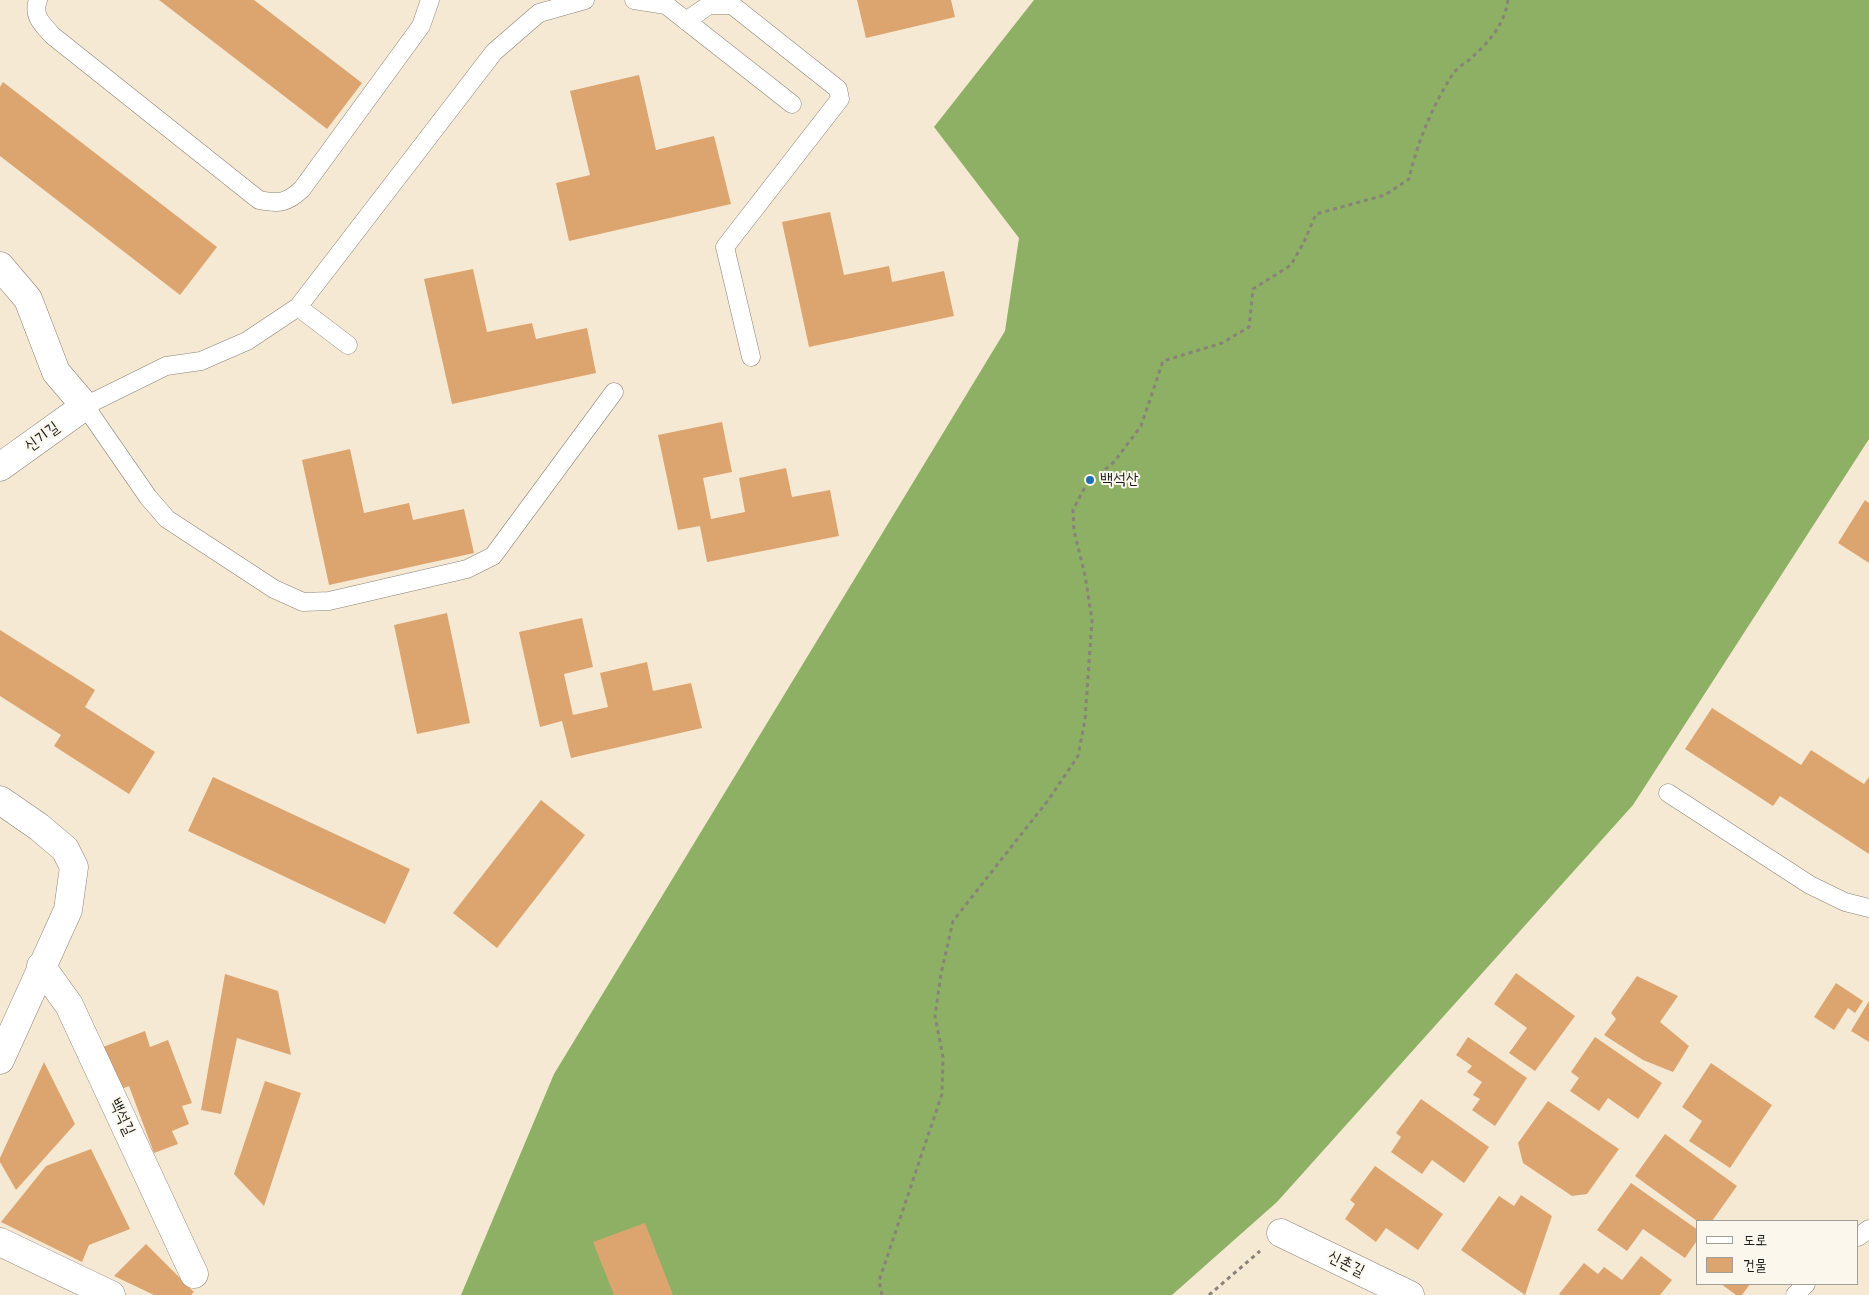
<!DOCTYPE html>
<meta charset="utf-8">
<style>
body{margin:0}
#map{position:relative;width:1869px;height:1295px;overflow:hidden;background:#f6e9d4;font-family:"Patrick Hand","Poor Story",sans-serif}
canvas{display:block}
.legend{position:absolute;left:1696px;top:1220px;width:162px;height:65px;box-sizing:border-box;background:#fbf7ec;border:1px solid #a29f99;margin:0;padding:6px 9px;list-style:none;font-size:15px;color:#1c1c1c}
.legend li{display:flex;align-items:center;gap:10px;height:25px}
.legend b{width:25px;border:1px solid #a29f99}
</style>
<div id="map">
<canvas width="1869" height="1295"></canvas>
<ul class="legend">
<li><b style="height:6px;background:#fff"></b>도로</li>
<li><b style="height:14px;background:#dca56f"></b>건물</li>
</ul>
</div>
<script>
const g = document.querySelector('canvas').getContext('2d');
g.lineJoin = 'round';
function paint(path, color) { g.fillStyle = color; g.fill(path, 'evenodd'); }
function trace(path, color, width, dash) { g.strokeStyle = color; g.lineWidth = width; g.lineCap = dash ? 'butt' : 'round'; g.setLineDash(dash || []); g.stroke(path); }
function drawText(font, color, halo, rows, align = 'center') {
  g.font = font + ' "Patrick Hand","Poor Story",sans-serif'; g.lineWidth = 4; g.setLineDash([]); g.textBaseline = 'middle'; g.strokeStyle = halo; g.fillStyle = color; for (const [text, x, y, turn = 0] of rows) {
    g.save(); g.translate(x, y); g.rotate((+turn || 0) * Math.PI / 180); g.textAlign = isNaN(turn) ? turn : align; if (halo) g.strokeText(text, 0, 0); g.fillText(text, 0, 0); g.restore();
  }
}
paint(new Path2D(`
 M 1034,0 L 1869,0 L 1869,439 L 1633,805 L 1277,1202 L 1172,1295 L 461,1295 L 554,1074 L 1005,331 L 1019,238 L 934,127 Z`), '#8db064');
paint(new Path2D(`
 M 159,0 L 254,0 L 362,83 L 327,129 Z
 M 857,0 L 951,0 L 955,17 L 866,38 Z
 M 639,75 L 656,150 L 714,136 L 731,204 L 569,241 L 556,183 L 590,175 L 570,91 Z
 M 3,82 L 217,247 L 180,295 L 0,156 L 0,87 Z
 M 830,212 L 844,275 L 889,266 L 892,282 L 944,271 L 954,316 L 809,347 L 782,222 Z
 M 473,269 L 487,332 L 532,323 L 536,339 L 587,328 L 596,373 L 452,404 L 424,279 Z
 M 722,422 L 732,472 L 703,478 L 711,519 L 745,512 L 739,478 L 786,468 L 792,497 L 830,490 L 839,536 L 707,562 L 700,526 L 678,530 L 658,435 Z
 M 350,449 L 364,513 L 409,503 L 413,520 L 464,509 L 474,553 L 329,585 L 302,460 Z
 M 1865,500 L 1869,503 L 1869,563 L 1838,543 Z
 M 447,613 L 470,723 L 417,734 L 394,625 Z
 M 582,618 L 593,667 L 564,674 L 573,715 L 608,707 L 600,673 L 647,662 L 653,691 L 691,683 L 702,728 L 571,758 L 562,721 L 540,727 L 519,632 Z
 M 0,630 L 95,690 L 85,707 L 155,752 L 129,794 L 54,746 L 61,735 L 0,696 Z
 M 1712,708 L 1801,765 L 1811,750 L 1864,784 L 1869,777 L 1869,854 L 1780,796 L 1773,806 L 1685,749 Z
 M 213,777 L 410,869 L 385,924 L 188,831 Z
 M 541,800 L 585,835 L 497,948 L 453,913 Z
 M 1516,973 L 1575,1016 L 1535,1071 L 1509,1053 L 1527,1028 L 1494,1004 Z
 M 225,974 L 278,991 L 291,1055 L 237,1038 L 221,1114 L 201,1110 Z
 M 1637,976 L 1678,996 L 1660,1022 L 1689,1046 L 1673,1072 L 1643,1060 L 1604,1035 L 1616,1019 L 1611,1013 Z
 M 1836,983 L 1863,1001 L 1855,1013 L 1848,1008 L 1834,1030 L 1814,1017 Z
 M 1869,1001 L 1869,1042 L 1851,1031 Z
 M 145,1031 L 150,1047 L 168,1040 L 192,1103 L 182,1106 L 189,1124 L 172,1131 L 178,1144 L 154,1153 L 129,1086 L 119,1090 L 103,1047 Z
 M 1468,1037 L 1527,1078 L 1495,1126 L 1472,1110 L 1480,1099 L 1473,1095 L 1482,1082 L 1467,1072 L 1472,1066 L 1456,1055 Z
 M 1595,1037 L 1662,1083 L 1638,1119 L 1608,1098 L 1599,1111 L 1570,1091 L 1579,1078 L 1571,1072 Z
 M 44,1062 L 75,1124 L 16,1190 L 0,1162 L 0,1158 Z
 M 1711,1063 L 1772,1105 L 1730,1168 L 1689,1141 L 1702,1121 L 1682,1107 Z
 M 265,1081 L 301,1093 L 264,1206 L 234,1174 Z
 M 1421,1099 L 1489,1147 L 1464,1183 L 1432,1160 L 1422,1174 L 1391,1152 L 1401,1137 L 1396,1133 Z
 M 1548,1101 L 1619,1149 L 1587,1194 L 1572,1196 L 1523,1163 L 1518,1143 Z
 M 1665,1134 L 1737,1186 L 1712,1221 L 1697,1221 L 1635,1176 Z
 M 91,1149 L 130,1229 L 89,1245 L 82,1262 L 1,1222 L 46,1166 Z
 M 1375,1166 L 1443,1214 L 1418,1250 L 1386,1228 L 1376,1242 L 1345,1219 L 1355,1204 L 1350,1200 Z
 M 1631,1183 L 1698,1230 L 1698,1239 L 1685,1258 L 1643,1229 L 1627,1251 L 1597,1230 Z
 M 1521,1195 L 1552,1216 L 1525,1295 L 1461,1250 L 1499,1196 L 1514,1206 Z
 M 645,1223 L 673,1295 L 614,1295 L 593,1242 Z
 M 146,1244 L 194,1292 L 191,1295 L 154,1295 L 114,1276 Z
 M 1641,1256 L 1672,1280 L 1660,1295 L 1561,1295 L 1559,1294 L 1584,1263 L 1598,1274 L 1604,1267 L 1622,1280 Z
 M 1721,1284 L 1750,1284 L 1742,1295 L 1736,1295 Z`), '#dca56f');
const service = new Path2D(`
 M 38,0 C 32,16 43,25 53,36 L 259,200 C 279,204 287,203 302,189 L 421,26 L 430,0
 M 585,0 L 539,13 L 494,52 L 298,307 L 247,341 L 201,361 L 166,366 L 85,406 L 148,497 L 167,519 L 274,589 L 303,602 L 329,601 L 467,569 L 493,556 L 614,392
 M 634,0 L 666,5 L 792,104
 M 686,21 L 709,5 L 732,5 L 838,89 L 840,99 L 725,247 L 751,357
 M 298,307 L 348,345
 M 1668,793 L 1810,885 L 1845,902 L 1869,908
 M 1858,1237 L 1869,1229
 M 1795,1295 L 1806,1284`);
const minor = new Path2D(`
 M 0,266 L 28,299 L 56,372 L 85,406 L 0,467
 M 0,800 L 39,827 L 65,849 L 74,867 L 68,910 L 0,1060
 M 41,966 L 69,1005 L 194,1274
 M 1281,1233 L 1410,1295
 M 0,1242 L 111,1295`);
trace(service, '#898278', 19);
trace(minor, '#898278', 29);
trace(new Path2D(`
 M 882,1295 L 879,1281 L 942,1094 L 943,1057 L 935,1016 L 941,974 L 953,921 L 1049,799 L 1078,756 L 1085,720 L 1092,620 L 1085,575 L 1074,531 L 1073,510 L 1086,485 L 1114,462 L 1141,426 L 1163,361 L 1222,343 L 1249,327 L 1253,289 L 1291,265 L 1304,242 L 1316,214 L 1385,195 L 1409,179 C 1417,143 1432,107 1452,75 C 1456,69 1463,64 1469,60 C 1488,43 1504,26 1508,0
 M 1209,1295 L 1260,1251`), '#898278', 3, [4, 4]);
trace(service, '#fff', 18);
trace(minor, '#fff', 28);
for (const [x, y, r, color] of [
 [1090,480,5,"#1f6fb2"]
]) { const dot = new Path2D(); dot.arc(x, y, r, 0, 2 * Math.PI); g.fillStyle = color; g.fill(dot); trace(dot, '#fbf7ec', 2); }
drawText('16px', '#1c1c1c', '#fbf7ec', [
 ["신기길",42,437,-36],
 ["백석길",122,1117,65],
 ["신촌길",1346,1264,26]
]);
drawText('16px', '#1c1c1c', '#fbf7ec', [
 ["백석산",1100,480]
], 'left');
</script>
